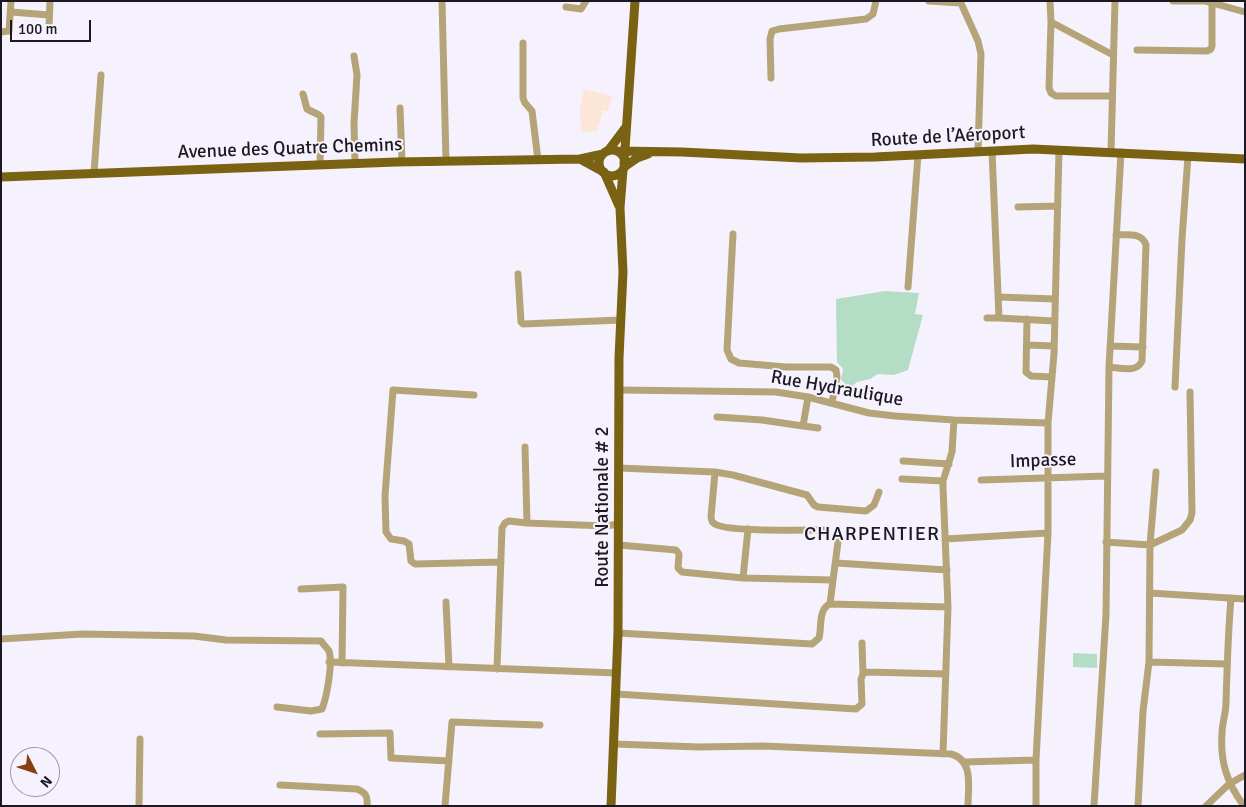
<!DOCTYPE html>
<meta charset="utf-8">
<style>
body{margin:0}
#map{position:relative;width:1246px;height:807px;overflow:hidden;background:#f6f2fd;font-family:Signika,sans-serif}
canvas{display:block}
.frame{position:absolute;inset:0;border:2px solid #1d1922;pointer-events:none}
.north{position:absolute;left:10px;top:747px;width:50px;height:50px;box-sizing:border-box;background:#f6f2fd;border:1px solid #9f9ba5;border-radius:50%;rotate:131deg;font-size:14px;font-weight:700;line-height:20px;text-align:center;color:#1d1922}
.north::after{content:'';display:block;margin:auto;width:18px;height:22px;background:#83420d;clip-path:polygon(50% 0,100% 100%,50% 72%,0 100%)}
.scale{position:absolute;left:10px;top:20px;width:81px;height:22px;box-sizing:border-box;border:2px solid #1d1922;border-top:0;padding-left:6px;font-size:15px;line-height:18px;white-space:nowrap;color:#1d1922;-webkit-text-stroke:4px #f6f2fd;paint-order:stroke}
</style>
<div id="map">
<canvas width="1246" height="807"></canvas>
<div class="frame"></div>
<div class="north">N</div>
<div class="scale">100 m</div>
</div>
<script>
const g = document.querySelector('canvas').getContext('2d');
g.lineJoin = 'round';
function paint(path, color) { g.fillStyle = color; g.fill(path, 'evenodd'); }
function trace(path, color, width, dash) { g.strokeStyle = color; g.lineWidth = width; g.lineCap = dash ? 'butt' : 'round'; g.setLineDash(dash || []); g.stroke(path); }
function drawText(font, color, halo, rows, align = 'center') {
  g.font = font + ' Signika,sans-serif'; g.lineWidth = 4; g.setLineDash([]); g.textBaseline = 'middle'; g.strokeStyle = halo; g.fillStyle = color; for (const [text, x, y, turn = 0] of rows) {
    g.save(); g.translate(x, y); g.rotate((+turn || 0) * Math.PI / 180); g.textAlign = isNaN(turn) ? turn : align; if (halo) g.strokeText(text, 0, 0); g.fillText(text, 0, 0); g.restore();
  }
}
paint(new Path2D(`
 M 584,89 L 612,96 L 608,111 L 603,110 L 597,131 L 581,132 L 580,109 Z`), '#fbe6d8');
paint(new Path2D(`
 M 885,291 L 919,293 L 915,314 L 923,315 L 908,370 L 894,375 L 878,374 L 870,379 L 857,382 L 850,388 L 841,380 L 843,369 L 837,362 L 836,299 Z
 M 1073,653 L 1097,654 L 1097,668 L 1073,667 Z`), '#b4ddc5');
trace(new Path2D(`
 M 442,1 L 446,161
 M 929,1 L 961,3
 M 960,1 L 978,41 L 981,54 L 978,152
 M 1050,1 L 1051,22 L 1113,55
 M 1173,1 L 1205,1 L 1245,12
 M 566,7 L 581,9 L 586,1
 M 11,12 L 49,15
 M 1051,22 L 1049,88 L 1051,93 L 1056,96 L 1112,96
 M 49,27 L 50,1
 M 1,32 L 9,31 L 11,1
 M 523,43 L 523,98 L 525,103 L 532,111 L 538,160
 M 1137,50 L 1207,51 L 1211,49 L 1212,46 L 1212,3
 M 354,56 L 357,75 L 354,123 L 355,163
 M 771,78 L 770,39 L 772,31 L 779,29 L 866,19 L 873,14 L 876,1
 M 303,94 L 307,109 L 319,115 L 321,117 L 320,165
 M 400,108 L 402,162
 M 992,151 L 999,318 L 1054,321
 M 1111,152 L 1115,1
 M 94,173 L 101,75
 M 1018,207 L 1058,206
 M 733,234 L 727,350 L 731,359 L 739,363 L 786,367 L 831,367 L 836,370 L 837,377 L 832,402
 M 518,274 L 521,322 L 523,324 L 621,320
 M 908,287 L 918,155
 M 998,297 L 1055,299
 M 987,318 L 999,318
 M 1027,319 L 1026,372 L 1031,376 L 1052,377
 M 1027,345 L 1054,346
 M 1110,346 L 1143,347
 M 1109,367 C 1120,368 1137,373 1142,361 L 1146,245 C 1142,232 1127,235 1116,235
 M 1175,387 L 1182,239 L 1188,156
 M 620,390 L 776,392 L 808,397 L 869,413 L 895,416 L 954,420 L 1048,423
 M 474,395 L 393,390 L 385,496 L 386,532 L 391,539 L 404,541 L 409,544 L 411,561 L 415,564 L 501,562
 M 717,417 L 762,420 L 803,426 L 808,397
 M 803,426 L 818,428
 M 903,461 L 949,464
 M 619,468 L 715,472 L 733,475 L 807,495 L 814,505 L 818,507 L 866,511 L 874,505 L 879,492
 M 715,472 L 711,517 C 712,521 711,522 715,524 C 726,532 806,530 824,530
 M 902,479 L 943,481
 M 981,480 L 1107,476
 M 527,523 L 606,526 L 619,524
 M 945,539 L 1048,533
 M 1106,542 L 1150,545 L 1182,530 L 1190,520 L 1192,513 L 1190,392
 M 619,545 L 676,550 L 679,554 L 678,568 L 682,572 L 743,578 L 833,580 L 838,542
 M 836,563 L 947,570
 M 743,578 L 748,529
 M 301,589 L 343,587 L 342,663
 M 1150,593 L 1245,599
 M 1231,598 C 1228,633 1227,668 1226,703 C 1226,713 1222,723 1222,734 C 1220,762 1227,783 1244,806
 M 446,602 L 449,667
 M 830,604 L 833,580
 M 618,633 L 812,644 L 819,638 C 822,627 818,609 830,604 L 948,607
 M 1,639 L 82,634 L 194,636 L 226,640 L 321,641 C 323,644 327,648 329,651 C 333,663 327,696 322,709 L 311,711 L 277,707
 M 862,643 L 863,674
 M 329,662 L 617,673
 M 1149,662 L 1227,664
 M 497,669 L 502,528 L 505,523 L 509,521 L 527,523 L 525,447
 M 616,694 L 856,709 L 862,704 L 861,679 L 863,674 L 866,672 L 946,674
 M 320,734 L 390,733 L 391,758 L 449,761
 M 614,744 L 699,747 L 763,746 L 951,754 C 974,760 968,787 968,806
 M 943,754 L 948,607 L 943,487 L 943,481 L 952,452 L 954,420
 M 965,762 L 1036,760
 M 280,785 L 357,789 C 366,793 368,796 367,806
 M 139,806 L 140,739
 M 445,806 L 452,722 L 540,725
 M 1036,806 L 1036,760 L 1048,533 L 1048,423 L 1054,354 L 1059,150
 M 1094,806 L 1106,615 L 1109,367 L 1121,152
 M 1138,806 L 1143,711 L 1149,662 L 1150,545 L 1156,472
 M 1206,806 L 1229,784 L 1245,775`), '#b5a478', 7);
trace(new Path2D(`
 M599 163a13 13 0 1 1 26 0a13 13 0 1 1-26 0Z
 M 608,151 L 626,127
 M 617,151 L 682,152 L 801,158 L 875,157 L 1033,149 L 1245,159
 M 580,159 L 602,171
 M 624,164 L 635,1
 M 624,167 L 637,158 L 648,154
 M 604,172 L 619,206
 M 1,177 L 396,162 L 580,159 L 603,154
 M 611,806 L 618,633 L 619,358 L 623,272 L 620,208 L 623,170`), '#7a6213', 9);
drawText('19px', '#1d1922', '#f6f2fd', [
 ["Route de l’Aéroport",948,137,-3],
 ["Avenue des Quatre Chemins",290,149,-2],
 ["Rue Hydraulique",837,389,10],
 ["Impasse",1043,461,-2],
 ["Route Nationale # 2",603,507,-90]
]);
g.letterSpacing = '1px';
drawText('20px', '#1d1922', '#f6f2fd', [
 ["CHARPENTIER",872,535]
]);
g.letterSpacing = '0px';
</script>
